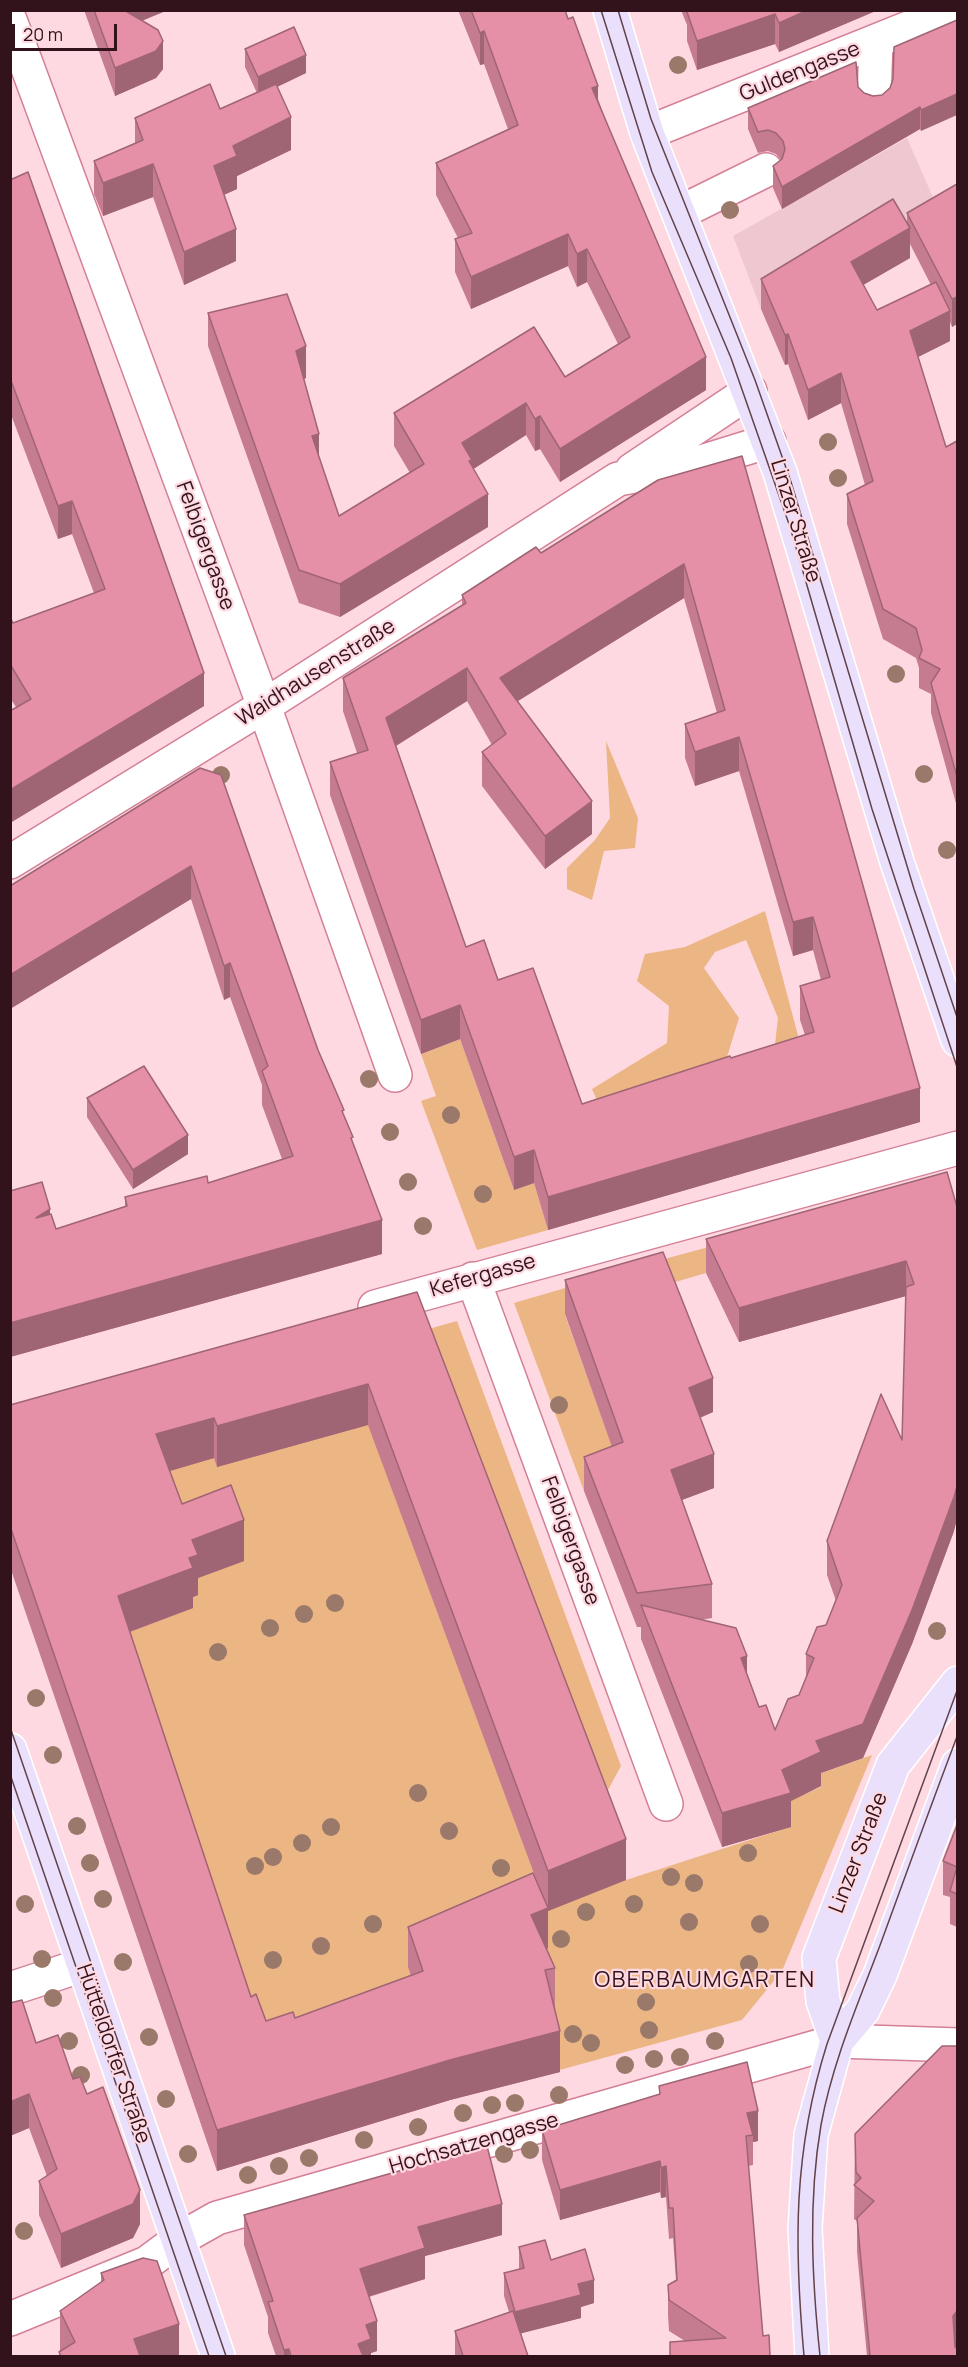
<!DOCTYPE html>
<meta charset="utf-8">
<style>
body{margin:0}
#map{position:relative;width:968px;height:2367px;overflow:hidden;background:#fed9e1;font-family:Manrope,sans-serif}
canvas{display:block}
.frame{position:absolute;inset:0;border:12px solid #32131c;pointer-events:none}
.scale{position:absolute;left:12px;top:24px;width:105px;height:27px;box-sizing:border-box;border:3px solid #32131c;border-top:0;padding-left:8px;font-size:18px;line-height:21px;white-space:nowrap;color:#32131c;-webkit-text-stroke:4px #fed9e1;paint-order:stroke}
</style>
<div id="map">
<canvas width="968" height="2367"></canvas>
<div class="frame"></div>
<div class="scale">20 m</div>
</div>
<script>
const g = document.querySelector('canvas').getContext('2d');
g.lineJoin = 'round';
function paint(path, color) { g.fillStyle = color; g.fill(path, 'evenodd'); }
function trace(path, color, width, dash) { g.strokeStyle = color; g.lineWidth = width; g.lineCap = dash ? 'butt' : 'round'; g.setLineDash(dash || []); g.stroke(path); }
function drawText(font, color, halo, rows, align = 'center') {
  g.font = font + ' Manrope,sans-serif'; g.lineWidth = 4.5; g.setLineDash([]); g.textBaseline = 'middle'; g.strokeStyle = halo; g.fillStyle = color; for (const [text, x, y, turn = 0] of rows) {
    g.save(); g.translate(x, y); g.rotate((+turn || 0) * Math.PI / 180); g.textAlign = isNaN(turn) ? turn : align; if (halo) g.strokeText(text, 0, 0); g.fillText(text, 0, 0); g.restore();
  }
}
paint(new Path2D(`
 M 907,138 L 935,202 L 761,309 L 733,236 Z`), '#efc7d0');
paint(new Path2D(`
 M 606,741 L 638,818 L 635,848 L 604,851 L 592,900 L 567,889 L 567,868 L 595,840 L 610,818 Z
 M 765,911 L 805,1062 L 773,1062 L 778,1018 L 746,940 L 715,952 L 704,968 L 739,1018 L 727,1057 L 598,1103 L 592,1089 L 667,1043 L 669,1006 L 637,981 L 645,954 L 685,947 Z
 M 460,1039 L 514,1190 L 534,1183 L 548,1230 L 477,1250 L 421,1101 L 436,1096 L 421,1054 Z
 M 716,1245 L 723,1268 L 665,1285 L 657,1261 Z
 M 627,1270 L 565,1315 L 623,1476 L 584,1491 L 514,1303 Z
 M 457,1321 L 621,1766 L 597,1810 L 626,1880 L 790,1827 L 782,1804 L 821,1787 L 816,1775 L 872,1755 L 782,1971 L 742,2020 L 450,2100 L 217,2171 L 11,1567 L 10,1446 Z`), '#ecb584');
const minor = new Path2D(`
 M 10,20 L 264,706 L 395,1075
 M 874,99 L 876,42
 M 647,133 L 953,10
 M 679,213 L 766,170
 M 632,470 L 750,391
 M 10,862 L 264,706 L 618,479 L 685,467 L 769,441
 M 473,1279 L 666,1804
 M 375,1307 L 958,1148
 M 10,1989 L 83,1965
 M 10,2319 L 147,2263 L 178,2240 L 217,2218 L 837,2041 L 958,2045`);
const major = new Path2D(`
 M 610,10 L 647,133 L 780,472 L 897,862 L 958,1040
 M 10,1750 L 218,2356
 M 837,2041 L 823,2001 L 819,1958 L 893,1765 L 958,1683
 M 812,2356 L 805,2229 L 811,2135 L 837,2041 L 863,2010 L 880,1975 L 958,1765`);
trace(minor, '#d38097', 36);
trace(major, '#fff', 36);
trace(minor, '#fff', 33);
trace(major, '#ebe0fc', 33);
trace(new Path2D(`
 M 601,10 L 652,172 L 731,358 L 790,527 L 872,809 L 958,1070
 M 618,10 L 651,119 L 755,380 L 791,482 L 914,889 L 958,1020
 M 10,1727 L 226,2356
 M 10,1774 L 209,2356
 M 804,2356 C 794,2245 793,2152 827,2044 L 958,1688
 M 820,2356 C 812,2280 808,2201 821,2125 C 832,2064 857,2006 879,1948 C 905,1877 931,1805 958,1734`), '#62424b', 1.5);
g.fillStyle = '#9a796a';
for (const [x, y] of [
 [678,65],
 [730,210],
 [828,442],
 [838,478],
 [896,674],
 [924,774],
 [221,775],
 [947,850],
 [369,1079],
 [451,1115],
 [390,1132],
 [408,1182],
 [483,1194],
 [423,1226],
 [559,1405],
 [335,1603],
 [304,1614],
 [270,1628],
 [937,1631],
 [218,1652],
 [36,1698],
 [53,1755],
 [418,1793],
 [77,1826],
 [331,1827],
 [449,1831],
 [302,1843],
 [748,1853],
 [273,1857],
 [90,1863],
 [255,1866],
 [501,1868],
 [671,1877],
 [694,1883],
 [103,1899],
 [25,1904],
 [634,1904],
 [586,1912],
 [689,1922],
 [373,1924],
 [760,1924],
 [561,1939],
 [321,1946],
 [42,1959],
 [273,1960],
 [123,1962],
 [749,1964],
 [53,1998],
 [646,2002],
 [649,2030],
 [573,2034],
 [149,2037],
 [69,2041],
 [715,2041],
 [591,2043],
 [680,2057],
 [654,2059],
 [625,2065],
 [81,2075],
 [559,2095],
 [166,2099],
 [515,2103],
 [492,2105],
 [463,2113],
 [418,2127],
 [364,2140],
 [530,2150],
 [188,2154],
 [504,2154],
 [309,2158],
 [279,2166],
 [248,2175],
 [24,2231]
]) { g.beginPath(); g.arc(x, y, 9, 0, 2 * Math.PI); g.fill(); }
paint(new Path2D(`
 M 84,10 L 166,10 L 142,21 L 163,69 L 156,78 L 115,96 Z
 M 458,10 L 565,10 L 706,390 L 560,482 L 540,449 L 535,451 L 526,435 L 473,469 L 488,527 L 340,617 L 299,603 L 208,346 L 208,313 L 306,378 L 304,379 L 319,458 L 339,516 L 410,473 L 394,446 L 394,413 L 565,377 L 618,344 L 587,282 L 577,287 L 568,266 L 471,309 L 455,272 L 455,239 L 458,238 L 436,195 L 436,163 L 508,129 L 484,64 L 480,65 Z
 M 681,10 L 878,10 L 779,52 L 775,44 L 697,70 L 687,41 L 687,25 Z
 M 957,20 L 921,131 L 920,129 L 782,209 L 773,188 L 773,166 L 781,160 L 776,154 L 768,151 L 758,153 L 748,129 L 748,108 L 858,87 L 864,93 L 873,96 L 882,95 Z
 M 245,49 L 306,73 L 277,87 L 291,150 L 237,176 L 237,189 L 224,195 L 236,261 L 184,285 L 153,197 L 103,216 L 94,194 L 94,161 L 135,143 L 135,118 L 220,109 L 257,93 L 245,67 Z
 M 10,180 L 204,706 L 10,823 L 10,711 L 16,707 L 10,698 L 10,617 L 13,623 L 94,593 L 72,534 L 58,539 L 10,412 Z
 M 957,184 L 957,324 L 952,327 L 950,322 L 950,341 L 918,357 L 946,447 L 957,441 L 957,807 L 931,713 L 931,694 L 919,688 L 919,668 L 916,658 L 883,639 L 847,524 L 847,494 L 865,485 L 841,403 L 808,420 L 788,364 L 785,365 L 761,309 L 761,279 L 907,224 L 907,213 ZM 910,244 L 931,285 L 877,310 L 863,285 L 910,258 Z
 M 658,480 L 920,1122 L 548,1230 L 534,1183 L 514,1190 L 460,1039 L 421,1054 L 330,795 L 330,762 L 357,753 L 343,711 L 343,678 L 462,605 L 462,595 L 541,553 ZM 684,598 L 717,713 L 685,724 L 685,758 L 695,786 L 739,771 L 793,956 L 813,950 L 821,980 L 800,986 L 800,1020 L 805,1035 L 582,1104 L 498,980 L 466,947 L 396,746 L 467,701 L 492,745 L 482,752 L 482,786 L 545,869 L 592,834 L 518,701 Z
 M 200,768 L 318,1050 L 344,1116 L 353,1144 L 382,1254 L 10,1357 L 10,1191 L 50,1215 L 56,1229 L 125,1206 L 125,1197 L 208,1183 L 282,1159 L 262,1105 L 262,1085 L 230,997 L 224,1000 L 191,899 L 10,1009 Z
 M 87,1098 L 188,1154 L 133,1189 L 87,1117 Z
 M 947,1172 L 954,1531 L 912,1644 L 863,1758 L 821,1773 L 821,1786 L 791,1801 L 791,1827 L 722,1847 L 641,1639 L 641,1627 L 637,1627 L 584,1491 L 584,1457 L 612,1447 L 565,1314 L 565,1280 L 713,1412 L 700,1418 L 714,1488 L 682,1500 L 712,1584 L 712,1618 L 701,1620 L 747,1675 L 759,1707 L 775,1730 L 799,1695 L 806,1679 L 806,1654 L 826,1625 L 836,1601 L 827,1575 L 827,1541 L 902,1440 L 906,1296 L 739,1342 L 706,1273 L 706,1239 Z
 M 417,1292 L 626,1880 L 548,1911 L 548,1948 L 547,1949 L 555,1968 L 555,2009 L 560,2072 L 450,2100 L 217,2171 L 10,1567 L 10,1405 ZM 368,1425 L 539,1887 L 408,1927 L 408,1967 L 411,1976 L 295,2018 L 266,2021 L 251,1997 L 130,1632 L 193,1608 L 193,1597 L 198,1595 L 198,1578 L 244,1561 L 182,1504 L 170,1471 L 214,1458 L 217,1467 Z
 M 957,1825 L 957,1927 L 950,1924 L 950,1897 L 943,1895 L 943,1861 Z
 M 36,2043 L 73,2079 L 140,2224 L 133,2238 L 61,2268 L 39,2215 L 39,2181 L 47,2176 L 29,2128 L 10,2136 Z
 M 747,2062 L 758,2141 L 753,2142 L 753,2165 L 748,2166 L 763,2336 L 770,2356 L 670,2356 L 670,2342 L 685,2341 L 669,2331 L 668,2315 L 668,2285 L 676,2280 L 673,2238 L 669,2239 L 666,2197 L 661,2198 L 660,2192 L 560,2220 L 542,2160 L 542,2130 L 659,2095 L 659,2086 Z
 M 855,2134 L 955,2347 L 957,2356 L 867,2356 L 857,2252 L 857,2221 L 854,2219 Z
 M 244,2215 L 502,2235 L 425,2256 L 425,2279 L 369,2297 L 377,2351 L 371,2353 L 371,2356 L 276,2356 L 268,2333 L 268,2317 L 244,2245 Z
 M 519,2247 L 551,2260 L 594,2303 L 581,2307 L 581,2318 L 521,2333 L 528,2356 L 455,2356 L 455,2331 L 509,2312 L 504,2296 L 504,2273 L 519,2269 Z
 M 101,2273 L 179,2356 L 59,2356 L 59,2352 L 60,2351 L 60,2311 L 101,2282 Z`), '#c57c90');
paint(new Path2D(`
 M 114,10 L 166,10 L 166,11 L 114,32 Z
 M 808,10 L 878,10 L 779,52 L 779,23 Z
 M 775,14 L 775,44 L 697,70 L 697,41 Z
 M 484,31 L 484,64 L 480,65 L 480,33 Z
 M 163,41 L 163,69 L 156,78 L 115,96 L 115,68 Z
 M 306,55 L 306,73 L 258,96 L 258,77 Z
 M 598,86 L 598,118 L 592,88 Z
 M 957,94 L 957,115 L 921,131 L 921,110 Z
 M 920,107 L 920,129 L 782,209 L 782,187 Z
 M 291,117 L 291,150 L 237,176 L 237,189 L 214,199 L 214,166 L 233,146 Z
 M 153,164 L 153,197 L 103,216 L 103,183 Z
 M 910,228 L 910,258 L 851,292 L 851,262 Z
 M 236,229 L 236,261 L 184,285 L 184,252 Z
 M 568,234 L 568,266 L 471,309 L 471,277 Z
 M 587,249 L 587,282 L 577,287 L 577,254 Z
 M 957,297 L 957,324 L 952,327 L 952,299 Z
 M 950,311 L 950,341 L 910,361 L 910,331 Z
 M 788,334 L 788,364 L 785,365 L 785,335 Z
 M 306,346 L 306,378 L 296,383 L 296,351 Z
 M 706,357 L 706,390 L 560,482 L 560,449 Z
 M 841,373 L 841,403 L 808,420 L 808,390 Z
 M 526,403 L 526,435 L 472,470 L 462,443 Z
 M 540,416 L 540,449 L 535,451 L 535,419 Z
 M 319,434 L 319,466 L 312,436 Z
 M 488,494 L 488,527 L 340,617 L 340,584 Z
 M 72,501 L 72,534 L 58,539 L 58,506 Z
 M 684,564 L 684,598 L 500,712 L 500,678 Z
 M 467,668 L 467,701 L 386,752 L 386,718 Z
 M 204,673 L 204,706 L 10,823 L 10,790 Z
 M 739,737 L 739,771 L 695,786 L 695,752 Z
 M 592,801 L 592,834 L 545,869 L 545,836 Z
 M 191,866 L 191,899 L 10,1009 L 10,975 Z
 M 813,917 L 813,950 L 793,956 L 793,922 Z
 M 230,963 L 230,997 L 224,1000 L 224,966 Z
 M 460,1005 L 460,1039 L 421,1054 L 421,1020 Z
 M 920,1088 L 920,1122 L 548,1230 L 548,1197 Z
 M 188,1135 L 188,1154 L 133,1189 L 133,1170 Z
 M 534,1150 L 534,1183 L 514,1190 L 514,1157 Z
 M 50,1209 L 50,1243 L 36,1218 Z
 M 382,1220 L 382,1254 L 10,1357 L 10,1323 Z
 M 906,1261 L 906,1296 L 739,1342 L 739,1308 Z
 M 713,1378 L 713,1412 L 689,1422 L 689,1388 Z
 M 368,1384 L 368,1425 L 217,1467 L 217,1426 Z
 M 214,1418 L 214,1458 L 156,1475 L 156,1434 Z
 M 714,1454 L 714,1488 L 671,1504 L 671,1470 Z
 M 957,1486 L 957,1520 L 954,1531 L 912,1644 L 863,1758 L 821,1773 L 821,1786 L 791,1801 L 791,1827 L 722,1847 L 722,1813 L 782,1770 L 816,1741 Z
 M 244,1520 L 244,1561 L 198,1578 L 198,1595 L 193,1597 L 193,1608 L 118,1636 L 118,1596 L 189,1558 L 192,1540 Z
 M 747,1656 L 747,1690 L 741,1658 Z
 M 626,1839 L 626,1880 L 548,1911 L 548,1948 L 531,1955 L 531,1915 L 548,1908 L 548,1871 Z
 M 560,2031 L 560,2072 L 450,2100 L 217,2171 L 217,2130 L 450,2060 Z
 M 29,2094 L 29,2128 L 10,2136 L 10,2102 Z
 M 758,2111 L 758,2141 L 753,2142 L 753,2135 L 747,2113 Z
 M 660,2161 L 660,2192 L 560,2220 L 560,2190 Z
 M 666,2166 L 666,2197 L 661,2198 L 661,2168 Z
 M 140,2190 L 140,2224 L 133,2238 L 61,2268 L 61,2234 Z
 M 502,2204 L 502,2235 L 425,2256 L 425,2279 L 360,2299 L 360,2269 L 418,2227 Z
 M 594,2280 L 594,2303 L 581,2307 L 581,2318 L 515,2335 L 515,2312 L 578,2284 Z
 M 957,2311 L 957,2345 L 953,2350 L 953,2316 Z
 M 377,2321 L 377,2351 L 371,2353 L 371,2356 L 358,2356 L 358,2344 L 366,2325 Z
 M 179,2324 L 179,2356 L 134,2356 L 134,2339 Z
 M 289,2349 L 289,2356 L 284,2356 L 284,2350 Z`), '#a06575');
const building = new Path2D(`
 M 94,10 L 124,10 L 158,30 L 163,41 L 156,51 L 115,68 Z
 M 471,10 L 565,10 L 568,19 L 573,17 L 598,86 L 592,88 L 706,357 L 560,449 L 540,416 L 535,419 L 526,403 L 462,443 L 472,460 L 469,461 L 488,494 L 340,584 L 299,570 L 208,313 L 287,294 L 306,346 L 296,351 L 319,434 L 312,436 L 339,516 L 424,464 L 394,413 L 534,327 L 565,377 L 630,337 L 587,249 L 577,254 L 568,234 L 471,277 L 455,239 L 472,233 L 436,163 L 518,125 L 484,31 L 480,33 Z
 M 690,10 L 808,10 L 779,23 L 775,14 L 697,41 L 687,12 Z
 M 957,20 L 957,94 L 921,110 L 920,107 L 782,187 L 773,166 L 782,159 L 785,149 L 783,141 L 776,133 L 768,130 L 758,132 L 748,108 L 856,62 L 858,87 L 864,93 L 873,96 L 882,95 L 890,88 L 893,79 L 894,47 Z
 M 294,27 L 306,55 L 258,77 L 245,49 Z
 M 210,84 L 220,109 L 276,84 L 291,117 L 233,146 L 237,156 L 214,166 L 236,229 L 184,252 L 153,164 L 103,183 L 94,161 L 143,140 L 135,118 Z
 M 28,172 L 204,673 L 10,790 L 10,711 L 31,699 L 10,664 L 10,617 L 13,623 L 105,589 L 72,501 L 58,506 L 10,378 L 10,180 Z
 M 957,184 L 957,297 L 952,299 L 907,213 Z
 M 893,199 L 910,228 L 851,262 L 877,310 L 936,282 L 950,311 L 910,331 L 946,447 L 957,441 L 957,777 L 931,683 L 940,669 L 919,658 L 922,650 L 916,628 L 883,609 L 847,494 L 873,481 L 841,373 L 808,390 L 788,334 L 785,335 L 761,279 Z
 M 742,456 L 920,1088 L 548,1197 L 534,1150 L 514,1157 L 460,1005 L 421,1020 L 330,762 L 368,750 L 343,678 L 466,603 L 462,595 L 536,547 L 541,553 L 658,480 ZM 684,564 L 725,710 L 685,724 L 695,752 L 739,737 L 793,922 L 813,917 L 830,977 L 800,986 L 814,1032 L 731,1058 L 730,1056 L 582,1104 L 533,968 L 498,980 L 484,940 L 466,947 L 386,718 L 467,668 L 506,734 L 482,752 L 545,836 L 592,801 L 500,678 Z
 M 200,768 L 221,775 L 318,1050 L 344,1110 L 342,1111 L 353,1137 L 351,1138 L 382,1220 L 10,1323 L 10,1191 L 42,1182 L 50,1209 L 36,1218 L 51,1214 L 56,1229 L 127,1206 L 125,1197 L 207,1176 L 208,1183 L 293,1156 L 262,1071 L 268,1066 L 230,963 L 224,966 L 191,866 L 10,975 L 10,886 Z
 M 144,1066 L 188,1135 L 133,1170 L 87,1098 Z
 M 947,1172 L 957,1207 L 957,1486 L 954,1497 L 912,1610 L 863,1724 L 816,1741 L 821,1752 L 782,1770 L 791,1793 L 722,1813 L 641,1605 L 736,1628 L 747,1656 L 741,1658 L 759,1707 L 766,1705 L 775,1730 L 788,1699 L 799,1695 L 814,1658 L 806,1654 L 817,1627 L 826,1625 L 842,1585 L 827,1541 L 881,1394 L 902,1440 L 906,1287 L 914,1284 L 906,1261 L 739,1308 L 706,1239 Z
 M 663,1252 L 713,1378 L 689,1388 L 714,1454 L 671,1470 L 712,1584 L 637,1593 L 584,1457 L 623,1442 L 565,1280 Z
 M 417,1292 L 626,1839 L 548,1871 L 368,1384 L 217,1426 L 214,1418 L 156,1434 L 182,1504 L 231,1485 L 244,1520 L 192,1540 L 198,1555 L 189,1558 L 193,1568 L 118,1596 L 251,1997 L 256,1994 L 266,2021 L 293,2012 L 295,2018 L 423,1971 L 408,1927 L 533,1873 L 548,1908 L 531,1915 L 555,1968 L 545,1970 L 560,2031 L 450,2060 L 217,2130 L 10,1526 L 10,1405 Z
 M 957,1825 L 957,1894 L 950,1891 L 957,1867 L 943,1861 Z
 M 22,2000 L 36,2043 L 58,2035 L 73,2079 L 80,2077 L 87,2094 L 103,2087 L 140,2190 L 133,2204 L 61,2234 L 39,2181 L 57,2169 L 29,2094 L 10,2102 L 10,2003 Z
 M 942,2046 L 957,2046 L 957,2311 L 953,2316 L 955,2347 L 957,2349 L 957,2356 L 870,2356 L 857,2218 L 874,2201 L 854,2185 L 861,2178 L 856,2172 L 855,2134 Z
 M 747,2062 L 758,2111 L 747,2113 L 753,2135 L 746,2136 L 763,2336 L 769,2335 L 770,2356 L 670,2356 L 670,2342 L 726,2338 L 669,2300 L 668,2285 L 677,2280 L 673,2208 L 669,2208 L 666,2166 L 661,2168 L 660,2161 L 560,2190 L 542,2130 L 660,2094 L 659,2086 Z
 M 487,2146 L 502,2204 L 418,2227 L 425,2248 L 360,2269 L 377,2321 L 366,2325 L 371,2339 L 358,2344 L 363,2356 L 291,2356 L 289,2349 L 284,2350 L 268,2302 L 273,2301 L 244,2215 Z
 M 545,2240 L 551,2260 L 585,2249 L 594,2280 L 578,2284 L 581,2295 L 515,2312 L 504,2273 L 524,2268 L 519,2247 Z
 M 143,2258 L 157,2261 L 179,2324 L 134,2339 L 140,2356 L 61,2356 L 59,2352 L 75,2342 L 60,2311 L 104,2280 L 101,2273 Z
 M 513,2311 L 528,2356 L 463,2356 L 455,2331 Z`);
paint(building, '#e590a7');
trace(building, '#a06575', 1.5);
drawText('21px', '#32131c', '#fed9e1', [
 ["Guldengasse",800,72,-22],
 ["Linzer Straße",795,521,73],
 ["Felbigergasse",205,546,70],
 ["Waidhausenstraße",316,673,-32],
 ["Kefergasse",483,1276,-16],
 ["Felbigergasse",570,1541,70],
 ["Linzer Straße",859,1853,-69],
 ["Hütteldorfer Straße",113,2054,71],
 ["Hochsatzengasse",474,2144,-16]
]);
g.letterSpacing = '1.5px';
drawText('22px', '#32131c', '#fed9e1', [
 ["OBERBAUMGARTEN",705,1981]
]);
g.letterSpacing = '0px';
</script>
